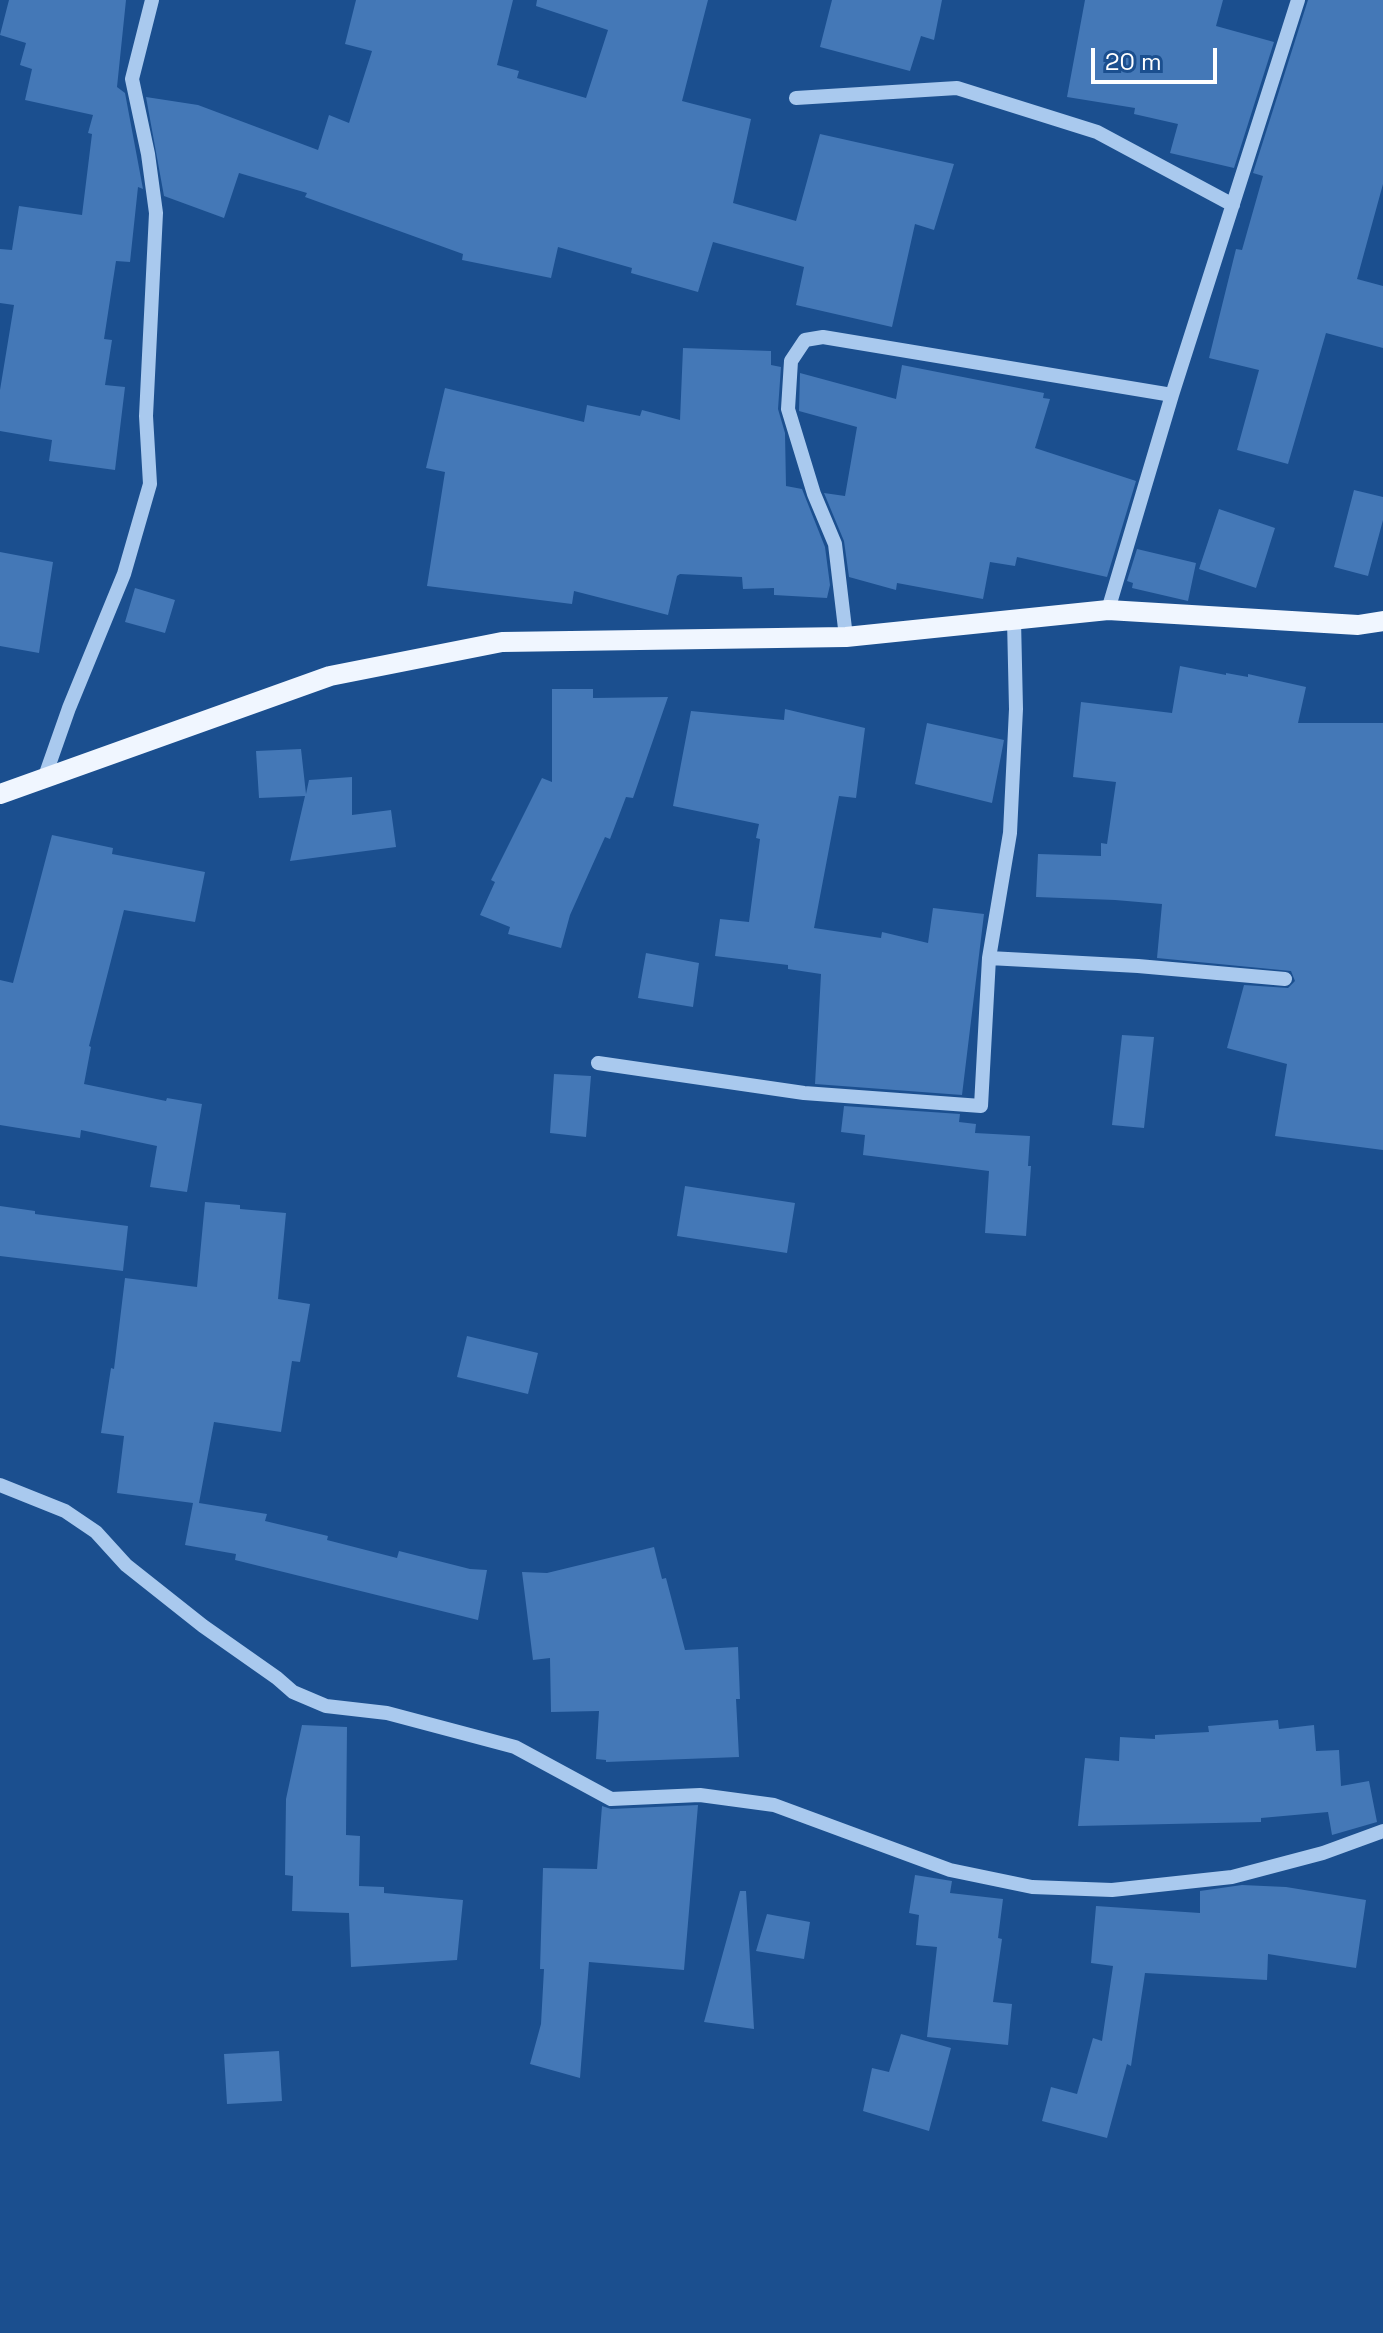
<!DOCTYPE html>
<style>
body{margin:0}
#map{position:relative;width:1383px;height:2333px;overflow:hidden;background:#1b4f8f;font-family:"Space Grotesk",sans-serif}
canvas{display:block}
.scale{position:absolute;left:1091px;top:48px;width:126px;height:36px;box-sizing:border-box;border:4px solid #fff;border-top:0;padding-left:10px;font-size:24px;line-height:28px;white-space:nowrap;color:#fff;-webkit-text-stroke:6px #1b4f8f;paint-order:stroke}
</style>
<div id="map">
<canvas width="1383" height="2333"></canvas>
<div class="scale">20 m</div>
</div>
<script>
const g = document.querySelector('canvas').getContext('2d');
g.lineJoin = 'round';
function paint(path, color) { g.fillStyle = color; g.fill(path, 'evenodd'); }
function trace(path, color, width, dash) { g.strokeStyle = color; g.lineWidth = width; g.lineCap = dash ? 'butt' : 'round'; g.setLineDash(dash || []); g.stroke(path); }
paint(new Path2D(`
 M 9,0 L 126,0 L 117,87 L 125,93 L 143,189 L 138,187 L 130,262 L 116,261 L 104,339 L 112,340 L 105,385 L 125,387 L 115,470 L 49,461 L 52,440 L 0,431 L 0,390 L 14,305 L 0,303 L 0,249 L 12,250 L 19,206 L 82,215 L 92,134 L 88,133 L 93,115 L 25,100 L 32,69 L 20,65 L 26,43 L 0,35 Z
 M 356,0 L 513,0 L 497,65 L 519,71 L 517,78 L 586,98 L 608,30 L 536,6 L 537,0 L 708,0 L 682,101 L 751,119 L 733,203 L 796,221 L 820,134 L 954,164 L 934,230 L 915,224 L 892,327 L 796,305 L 804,267 L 713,242 L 698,292 L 631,273 L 632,268 L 558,247 L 551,278 L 462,260 L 463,254 L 305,197 L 307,193 L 239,173 L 224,218 L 164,196 L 146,97 L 198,105 L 318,150 L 329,115 L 349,123 L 372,51 L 345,44 Z
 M 832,0 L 942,0 L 934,40 L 921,36 L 910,71 L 820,47 Z
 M 1085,0 L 1223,0 L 1216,26 L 1274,42 L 1234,168 L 1170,153 L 1178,124 L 1134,114 L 1135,108 L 1067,97 Z
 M 1308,0 L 1383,0 L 1383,184 L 1357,279 L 1383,286 L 1383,348 L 1326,333 L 1288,464 L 1237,450 L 1259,370 L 1209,358 L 1236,249 L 1242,250 L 1263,176 L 1253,173 Z
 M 683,348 L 771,351 L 771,365 L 781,367 L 778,409 L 785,433 L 786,486 L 802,489 L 825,547 L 830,585 L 827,598 L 774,595 L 774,588 L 743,589 L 742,577 L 680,574 L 677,576 L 668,615 L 574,591 L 572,604 L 427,586 L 445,472 L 426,468 L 445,388 L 584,422 L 587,405 L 640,416 L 642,410 L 680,420 Z
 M 902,365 L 1044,393 L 1043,398 L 1050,399 L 1035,448 L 1136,481 L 1107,577 L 1017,557 L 1015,566 L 990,562 L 983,599 L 897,583 L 896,590 L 849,577 L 844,541 L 824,493 L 845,496 L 857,427 L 799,411 L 800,373 L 896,399 Z
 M 1354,490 L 1383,497 L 1383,520 L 1368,576 L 1334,567 Z
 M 1219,509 L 1275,528 L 1256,588 L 1199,569 Z
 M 1137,549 L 1196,563 L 1188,601 L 1132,588 L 1133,583 L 1127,581 Z
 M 0,552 L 53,562 L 39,653 L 0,646 Z
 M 135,588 L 175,600 L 165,633 L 125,622 Z
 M 1180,666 L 1226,675 L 1226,673 L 1248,677 L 1248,674 L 1306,687 L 1298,723 L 1383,723 L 1383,1150 L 1275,1136 L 1287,1064 L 1227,1048 L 1244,985 L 1288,988 L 1295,981 L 1291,971 L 1157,958 L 1162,904 L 1115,900 L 1036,897 L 1038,854 L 1101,856 L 1101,843 L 1107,844 L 1116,782 L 1073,777 L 1081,702 L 1172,713 Z
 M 552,689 L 593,689 L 593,698 L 668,697 L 633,798 L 626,797 L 610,839 L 605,837 L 570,915 L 561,948 L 508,934 L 510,927 L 480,915 L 495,882 L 491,880 L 542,778 L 552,782 Z
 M 785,709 L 865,728 L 856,798 L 839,796 L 814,928 L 881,938 L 882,932 L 928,943 L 933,908 L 984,914 L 962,1095 L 815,1084 L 821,974 L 788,969 L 788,965 L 715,956 L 720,919 L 749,922 L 760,839 L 756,838 L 759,824 L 673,806 L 691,711 L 784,720 Z
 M 927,723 L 1004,740 L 992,803 L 915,784 Z
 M 301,749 L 306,794 L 309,780 L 352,777 L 352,815 L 391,810 L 396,847 L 290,861 L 305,796 L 259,798 L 256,751 Z
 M 52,835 L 113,848 L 112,854 L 205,872 L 195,922 L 124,910 L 89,1046 L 91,1047 L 84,1084 L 166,1101 L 167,1098 L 202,1104 L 187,1192 L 150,1187 L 157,1146 L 81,1130 L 80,1138 L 0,1125 L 0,980 L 13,983 Z
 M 646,953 L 699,963 L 693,1007 L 638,998 Z
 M 1122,1035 L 1154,1037 L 1144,1128 L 1112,1125 Z
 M 554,1074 L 591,1076 L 586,1137 L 550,1133 Z
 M 844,1106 L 960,1114 L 959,1122 L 976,1124 L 975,1133 L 1030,1136 L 1028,1166 L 1031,1166 L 1026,1236 L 985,1233 L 989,1171 L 863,1155 L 865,1135 L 841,1132 Z
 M 685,1186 L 795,1203 L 787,1253 L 677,1236 Z
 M 205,1202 L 240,1205 L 240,1209 L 286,1213 L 278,1299 L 310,1304 L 300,1362 L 292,1361 L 281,1432 L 214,1422 L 199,1503 L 267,1514 L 265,1521 L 328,1536 L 327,1540 L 397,1558 L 399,1551 L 470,1569 L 487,1570 L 478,1620 L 235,1560 L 236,1554 L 185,1545 L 193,1503 L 117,1493 L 124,1436 L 101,1433 L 111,1368 L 114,1369 L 125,1278 L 197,1287 Z
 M 0,1206 L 35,1211 L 35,1214 L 128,1226 L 123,1271 L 0,1256 Z
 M 467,1336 L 538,1353 L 528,1394 L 457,1377 Z
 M 654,1547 L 662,1579 L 666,1578 L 685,1650 L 738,1647 L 740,1699 L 736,1699 L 739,1757 L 606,1762 L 606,1760 L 596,1759 L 599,1711 L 551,1712 L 550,1658 L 533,1660 L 522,1572 L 547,1573 Z
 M 1278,1720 L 1279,1729 L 1314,1725 L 1316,1751 L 1339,1750 L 1341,1786 L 1369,1781 L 1377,1822 L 1332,1835 L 1328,1812 L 1261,1818 L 1261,1822 L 1078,1826 L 1085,1758 L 1119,1761 L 1120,1737 L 1155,1739 L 1155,1735 L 1209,1732 L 1208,1726 Z
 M 302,1725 L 347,1727 L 346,1835 L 360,1836 L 359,1886 L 384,1887 L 384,1893 L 463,1900 L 457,1960 L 351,1967 L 349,1913 L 292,1911 L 293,1876 L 285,1875 L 286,1799 Z
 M 698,1805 L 684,1970 L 589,1962 L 580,2078 L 530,2064 L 541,2024 L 544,1969 L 540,1969 L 543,1868 L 597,1869 L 602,1806 L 611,1809 Z
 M 915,1875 L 952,1881 L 950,1893 L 1003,1899 L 998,1938 L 1002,1939 L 993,2002 L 1012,2004 L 1008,2045 L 927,2037 L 937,1947 L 916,1945 L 919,1915 L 909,1913 Z
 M 1242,1885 L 1286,1887 L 1366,1900 L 1356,1968 L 1268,1954 L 1267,1980 L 1145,1973 L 1131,2066 L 1127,2064 L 1107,2138 L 1042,2121 L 1051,2087 L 1077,2094 L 1093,2038 L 1102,2041 L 1113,1966 L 1091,1963 L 1096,1906 L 1200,1913 L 1200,1891 Z
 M 740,1891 L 746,1891 L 754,2029 L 704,2022 Z
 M 767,1914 L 810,1922 L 804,1959 L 756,1951 Z
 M 901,2034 L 951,2048 L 929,2131 L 863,2111 L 872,2068 L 889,2072 Z
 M 279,2051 L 282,2101 L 227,2104 L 224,2054 Z`), '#4478b7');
trace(new Path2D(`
 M 796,98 L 957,88 L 1097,132 L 1233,205
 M 1108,610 L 1172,395 L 1298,0
 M 846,637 L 835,544 L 814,494 L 788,409 L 791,361 L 805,340 L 823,337 L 1172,395
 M 44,779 L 69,708 L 124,574 L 150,484 L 146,416 L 156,213 L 148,154 L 132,79 L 152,0
 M 989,958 L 1138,966 L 1285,979
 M 598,1063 L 804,1093 L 981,1106 L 989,958 L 1010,833 L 1016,709 L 1014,620
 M 0,1485 L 65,1511 L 96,1532 L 126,1565 L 203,1626 L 277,1678 L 293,1692 L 326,1706 L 387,1713 L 515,1747 L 611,1799 L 700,1795 L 774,1805 L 950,1870 L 1032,1887 L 1112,1890 L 1232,1877 L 1323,1853 L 1383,1831`), '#a9c9ee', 14);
trace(new Path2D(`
 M 0,794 L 330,676 L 502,642 L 846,637 L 1108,610 L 1358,625 L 1383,621`), '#f0f6ff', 20);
</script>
